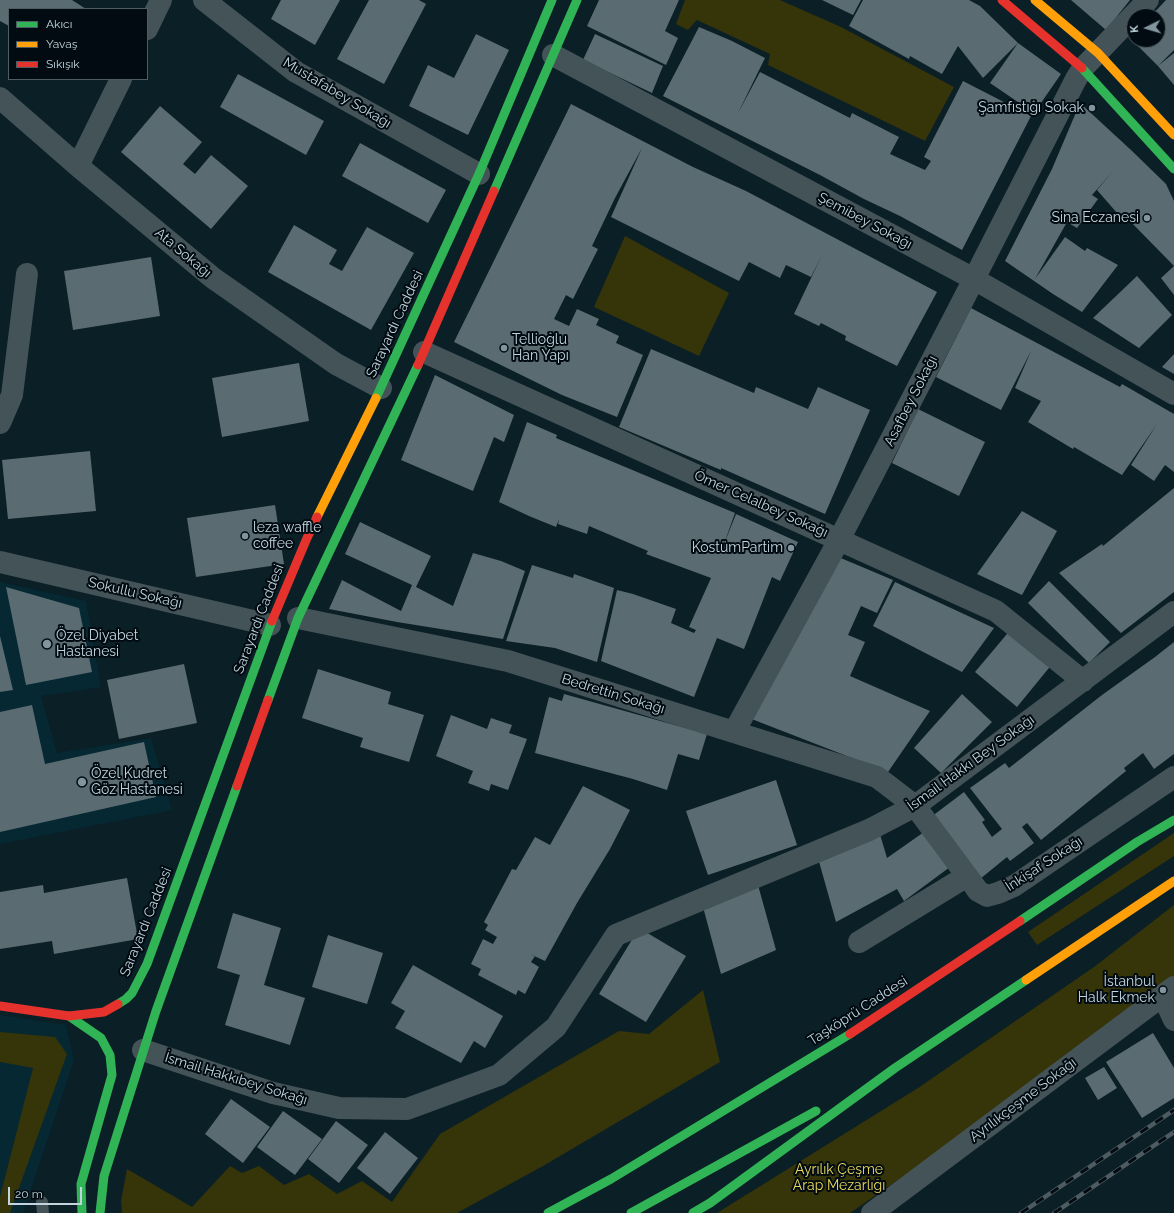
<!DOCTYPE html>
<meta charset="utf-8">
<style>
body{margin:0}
#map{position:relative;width:1174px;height:1213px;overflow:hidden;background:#0b1f26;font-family:Raleway,sans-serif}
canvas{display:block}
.legend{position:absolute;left:8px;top:8px;width:140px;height:72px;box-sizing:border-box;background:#010b11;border:1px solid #4e5c63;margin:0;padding:5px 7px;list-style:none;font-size:12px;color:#c2d5de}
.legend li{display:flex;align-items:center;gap:8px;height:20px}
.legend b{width:20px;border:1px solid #4e5c63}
.north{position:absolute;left:1126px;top:8px;width:40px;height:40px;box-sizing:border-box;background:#010b11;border:1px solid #4e5c63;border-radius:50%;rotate:265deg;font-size:11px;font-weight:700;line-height:16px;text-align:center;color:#c2d5de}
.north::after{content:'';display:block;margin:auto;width:14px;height:18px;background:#82959e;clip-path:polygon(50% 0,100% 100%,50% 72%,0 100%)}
.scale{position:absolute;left:8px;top:1187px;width:74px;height:18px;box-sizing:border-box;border:2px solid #c2d5de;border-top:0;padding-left:5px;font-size:12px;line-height:14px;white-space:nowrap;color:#c2d5de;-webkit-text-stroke:3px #010b11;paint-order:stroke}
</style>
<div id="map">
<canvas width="1174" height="1213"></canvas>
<ul class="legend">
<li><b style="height:5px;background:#30b455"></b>Akıcı</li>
<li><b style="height:5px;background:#ff9f0a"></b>Yavaş</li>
<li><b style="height:5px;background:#e5322d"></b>Sıkışık</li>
</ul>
<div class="north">K</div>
<div class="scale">20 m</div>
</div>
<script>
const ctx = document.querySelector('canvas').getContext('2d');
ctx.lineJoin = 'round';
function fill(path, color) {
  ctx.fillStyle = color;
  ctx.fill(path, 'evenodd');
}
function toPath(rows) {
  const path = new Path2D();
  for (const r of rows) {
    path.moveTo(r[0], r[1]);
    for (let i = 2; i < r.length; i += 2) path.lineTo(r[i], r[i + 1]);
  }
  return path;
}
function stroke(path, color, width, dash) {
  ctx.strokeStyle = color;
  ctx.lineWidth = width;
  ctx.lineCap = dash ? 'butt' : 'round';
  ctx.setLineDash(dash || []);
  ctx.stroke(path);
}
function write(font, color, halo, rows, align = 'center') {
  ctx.font = font + ' Raleway,sans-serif';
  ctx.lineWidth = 4;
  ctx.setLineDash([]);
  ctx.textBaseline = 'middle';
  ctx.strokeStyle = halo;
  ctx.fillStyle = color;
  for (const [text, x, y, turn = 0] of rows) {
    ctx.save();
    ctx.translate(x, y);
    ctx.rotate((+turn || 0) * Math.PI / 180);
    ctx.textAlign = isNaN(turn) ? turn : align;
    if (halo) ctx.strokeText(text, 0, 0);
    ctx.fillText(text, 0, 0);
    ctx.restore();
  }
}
fill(toPath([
 [0,582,86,601,101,687,41,696,57,753,151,738,172,810,0,844],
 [0,1015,66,1025,74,1060,23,1213,0,1213]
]), '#052833');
fill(toPath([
 [685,0,780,0,841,27,954,87,925,141,768,65,770,54,697,20,688,30,676,24],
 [625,236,729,293,699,356,594,307],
 [1174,833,1174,856,1037,945,1028,932],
 [1174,905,1174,979,981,1123,850,1213,717,1213,918,1088,1094,967],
 [703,990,720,1062,543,1166,457,1213,122,1213,121,1201,127,1169,192,1207,230,1166,242,1173,259,1166,284,1185,309,1174,337,1194,362,1181,392,1202,440,1134,619,1031,649,1034],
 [0,1032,55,1037,67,1054,10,1213,0,1213,0,1197,33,1068,0,1062]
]), '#363409');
fill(toPath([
 [0,0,72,0,86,9,9,9,9,26,0,21],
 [281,0,340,0,315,45,271,19],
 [369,0,419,0,426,4,384,84,337,59],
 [599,0,679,0,665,31,678,38,666,65,587,26],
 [822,0,861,0,853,15],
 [863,0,969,0,980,6,1018,43,983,78,958,46,942,74,910,56,909,59,849,26],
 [1071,0,1130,0,1106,30],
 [1166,0,1174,0,1174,50,1158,66,1174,53,1174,85,1158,66,1130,38,1134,34,1134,40,1158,40,1158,16,1151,16],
 [699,27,732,41,765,58,738,113,760,72,850,118,852,113,899,137,890,154,925,170,931,161,924,157,963,81,1031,116,962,250,900,216,864,199,820,175,663,96],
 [476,34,509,50,468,135,409,106,428,65,454,78],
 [595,34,663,66,652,93,583,60],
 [1018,43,1061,74,1034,113,990,83],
 [238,74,324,121,306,155,220,107],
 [1080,103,1131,150,1166,184,1174,201,1174,295,1161,278,1174,266,1127,218,1124,221,1097,190,1114,170,1092,195,1071,181,1098,199,1077,228,1067,222,1035,279,1065,237,1085,251,1087,248,1118,265,1082,312,1053,294,1005,261,1052,169],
 [571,104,693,167,746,191,937,292,897,366,845,340,846,336,821,323,819,326,794,314,822,255,811,277,786,265,780,278,749,262,739,281,611,217,642,148,615,198,592,246,598,249,573,299,566,295,554,319,569,326,577,309,599,319,596,325,619,336,616,343,643,355,617,417,562,395,454,342],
 [160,106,202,142,183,164,195,174,211,155,248,186,211,229,121,152],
 [360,143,446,190,428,223,342,176],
 [294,225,337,250,329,264,342,271,367,227,414,253,371,330,268,272],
 [151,257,160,316,73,330,64,271],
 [1137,276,1172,315,1139,348,1093,318],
 [971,308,1120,387,1122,384,1174,414,1174,472,1165,465,1154,481,1131,465,1157,424,1122,475,1074,447,1073,449,1028,422,1041,401,1015,388,1031,351,1001,410,936,377],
 [651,349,754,393,756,387,808,409,818,387,870,410,825,514,721,468,721,470,619,427],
 [1174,354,1174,374,1162,367],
 [299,363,309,421,222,437,212,378],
 [435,375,514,415,504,442,494,437,473,491,401,460],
 [918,409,985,442,959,496,892,463],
 [527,422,557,435,556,438,735,513,724,544,736,514,798,542,780,581,772,577,744,649,717,638,694,697,601,661,617,590,633,594,676,609,671,623,694,633,696,630,689,627,711,578,646,554,648,551,589,526,587,534,558,524,559,519,556,527,529,516,499,502],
 [90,451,96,511,8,519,2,460],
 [1174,488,1174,592,1121,633,1059,573,1102,544,1103,546],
 [275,505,284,564,196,577,187,518],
 [1022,511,1057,531,1022,595,977,574],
 [360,522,431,556,416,587,453,606,473,553,501,561,525,571,503,639,397,622,329,609,342,580,401,611,412,585,345,554],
 [836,556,893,580,877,613,861,606,848,635,865,642,850,676,930,711,888,772,749,718],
 [532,565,573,578,574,574,614,588,597,662,555,648,506,641],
 [1049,581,1110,642,1089,663,1028,603],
 [895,582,994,628,962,672,873,626],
 [6,587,79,608,92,672,26,685],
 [1012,628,1053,663,1017,707,975,672],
 [0,636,13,690,0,692],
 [1174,642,1174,754,1154,769,1143,753,1124,768,1126,771,1041,840,1027,823,1022,827,1034,843,1010,861,1007,857,980,879,931,817,964,792,985,820,982,822,992,837,1002,829,970,788,1005,763,1009,768,1102,695,1155,657],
 [184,664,197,723,119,739,107,680],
 [318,669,391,692,388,704,424,715,409,762,360,747,363,738,302,718],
 [564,694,707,734,699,760,678,754,667,790,633,779,535,753,549,697,562,701],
 [962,694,992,722,941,773,914,748],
 [32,705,45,764,144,742,156,797,0,832,0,712],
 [451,715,487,729,491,718,512,725,509,733,527,739,508,790,491,784,489,791,468,783,473,771,436,756],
 [776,780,797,845,708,875,686,811],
 [583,786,630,810,610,849,577,903,545,961,530,954,535,956,531,962,539,967,525,994,518,990,516,995,478,975,481,969,471,964,483,939,493,944,497,937,485,930,488,925,484,922,512,869,516,870,535,837,550,845],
 [879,831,887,858,924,832,950,867,904,901,897,889,836,922,818,858],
 [127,878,138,939,54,954,52,941,0,949,0,892,43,885,44,893],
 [758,885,776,950,721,974,703,907],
 [233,913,281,928,264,985,305,998,290,1045,225,1025,240,975,217,968],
 [639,928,686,956,646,1022,599,994],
 [328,935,383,953,367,1004,312,987],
 [413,965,503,1016,485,1048,474,1041,461,1063,395,1028,405,1011,391,1003],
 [1153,1033,1174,1068,1174,1098,1142,1118,1106,1062],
 [1104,1067,1117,1088,1098,1100,1085,1078],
 [231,1099,270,1127,243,1163,205,1134],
 [283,1111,322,1139,295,1175,257,1147],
 [336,1121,368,1145,339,1183,308,1159],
 [385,1132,418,1158,390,1194,357,1168]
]), '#5b6b72');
stroke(toPath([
 [42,1202,43,1213]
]), '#445358', 12);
stroke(toPath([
 [204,0,296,72,479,174],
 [147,29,161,0],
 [553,55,974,279,1174,394],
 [0,98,78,166,213,278,336,364,381,388],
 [78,166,121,79],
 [424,352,996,611,1083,681],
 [0,423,12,395,27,274],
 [0,562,270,625],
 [298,618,508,661,877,777,915,806,973,884,978,891,987,896,998,893,1014,886,1174,777],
 [734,732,839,540,974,279,1076,79,1083,68,1148,0],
 [859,942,967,876],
 [1163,996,1174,1020],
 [143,1050,273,1093,339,1108,407,1109,499,1075,556,1027,616,935,869,830,915,806,1174,612],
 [872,1213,1174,987]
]), '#445358', 22);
stroke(toPath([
 [1082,68,1174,169],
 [494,191,577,0],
 [376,398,479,174,552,0],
 [268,700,298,618,418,365],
 [1020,921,1137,842,1174,820],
 [118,1004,126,999,132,993,147,964,272,621],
 [69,1016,101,1038,110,1055,112,1075,81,1184,82,1213],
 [100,1213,104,1176,156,1011,237,786],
 [548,1213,611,1179,850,1034],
 [631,1213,816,1111],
 [693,1213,710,1203,895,1068,1026,980]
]), '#30b455', 9);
stroke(toPath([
 [1035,0,1098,53,1174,135],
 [317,517,376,398],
 [1026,980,1174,881]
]), '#ff9f0a', 9);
stroke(toPath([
 [1002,0,1082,68],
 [418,365,494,191],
 [272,621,307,538,317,517],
 [237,786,268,700],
 [0,1006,69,1016,104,1012,118,1004],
 [850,1034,1020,921]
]), '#e5322d', 9);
const rail = toPath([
 [1021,1213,1174,1110],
 [1054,1213,1174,1132]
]);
stroke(rail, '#4e5b61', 4.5);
stroke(rail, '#010b11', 3, [9]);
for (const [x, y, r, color] of [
 [1092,108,4,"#82959e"],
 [1147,218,4,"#82959e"],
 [504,348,4,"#82959e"],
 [245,536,4,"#82959e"],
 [791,548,4,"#82959e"],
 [47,644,5,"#82959e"],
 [82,782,5,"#82959e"],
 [1163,990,4,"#82959e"]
]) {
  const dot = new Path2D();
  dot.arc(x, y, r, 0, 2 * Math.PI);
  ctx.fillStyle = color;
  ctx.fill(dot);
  stroke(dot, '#010b11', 1.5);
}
write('14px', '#c2d5de', '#010b11', [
 ["Mustafabey Sokağı",337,93,31],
 ["Şemibey Sokağı",865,221,28],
 ["Ata Sokağı",183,253,40],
 ["Sarayardı Caddesi",395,324,-65],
 ["Asafbey Sokağı",911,401,-63],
 ["Ömer Celalbey Sokağı",761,504,24],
 ["Sokullu Sokağı",135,593,13],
 ["Sarayardı Caddesi",259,619,-69],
 ["Bedrettin Sokağı",613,694,17],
 ["İsmail Hakkı Bey Sokağı",971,763,-36],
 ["İnkişaf Sokağı",1044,864,-33],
 ["Sarayardı Caddesi",146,922,-68],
 ["Taşköprü Caddesi",858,1011,-33],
 ["İsmail Hakkıbey Sokağı",236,1079,17],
 ["Ayrılıkçeşme Sokağı",1023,1100,-37]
]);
write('14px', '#c2d5de', '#010b11', [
 ["Şamfıstığı Sokak",1084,108],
 ["Sina Eczanesi",1139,218],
 ["Tellioğlu",512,340,"left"],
 ["Han Yapı",512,356,"left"],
 ["leza waffle",253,528,"left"],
 ["coffee",253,544,"left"],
 ["KostümPartim",783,548],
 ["Özel Diyabet",56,636,"left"],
 ["Hastanesi",56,652,"left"],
 ["Özel Kudret",91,774,"left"],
 ["Göz Hastanesi",91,790,"left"],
 ["İstanbul",1155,982],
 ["Halk Ekmek",1155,998]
], 'right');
write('14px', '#ead95c', '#010b11', [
 ["Ayrılık Çeşme",839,1170],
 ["Arap Mezarlığı",839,1186]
]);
</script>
